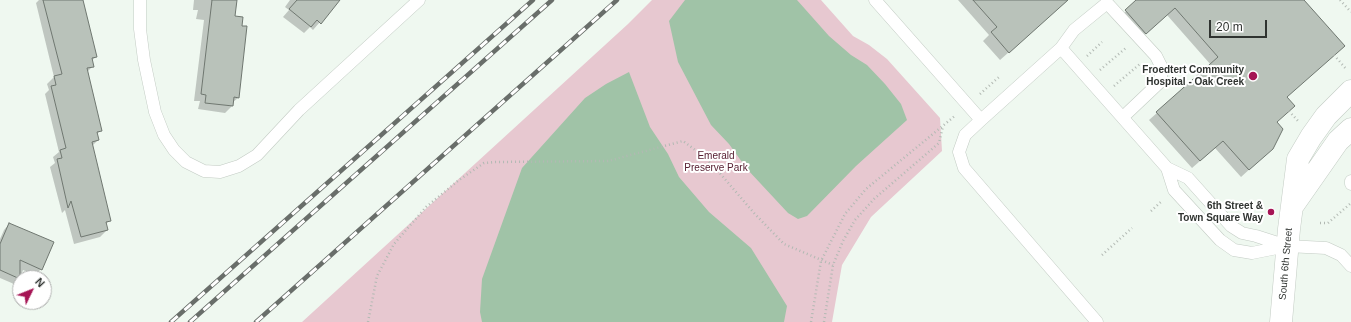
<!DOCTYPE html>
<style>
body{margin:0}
#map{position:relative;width:1351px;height:322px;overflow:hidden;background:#eff8f0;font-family:Arial,sans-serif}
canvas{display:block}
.north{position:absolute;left:12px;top:270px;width:40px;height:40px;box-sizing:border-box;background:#fff;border:1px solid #acadac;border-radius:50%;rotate:47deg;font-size:11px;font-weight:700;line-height:16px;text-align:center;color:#2f3330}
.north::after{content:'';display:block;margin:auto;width:14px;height:18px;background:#a51454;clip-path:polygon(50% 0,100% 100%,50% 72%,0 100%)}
.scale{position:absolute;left:1209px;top:20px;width:58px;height:18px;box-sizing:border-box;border:2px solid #2f3330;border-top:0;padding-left:5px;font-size:12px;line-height:14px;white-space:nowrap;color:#2f3330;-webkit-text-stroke:3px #fff;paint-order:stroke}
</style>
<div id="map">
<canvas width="1351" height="322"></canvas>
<div class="north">N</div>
<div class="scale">20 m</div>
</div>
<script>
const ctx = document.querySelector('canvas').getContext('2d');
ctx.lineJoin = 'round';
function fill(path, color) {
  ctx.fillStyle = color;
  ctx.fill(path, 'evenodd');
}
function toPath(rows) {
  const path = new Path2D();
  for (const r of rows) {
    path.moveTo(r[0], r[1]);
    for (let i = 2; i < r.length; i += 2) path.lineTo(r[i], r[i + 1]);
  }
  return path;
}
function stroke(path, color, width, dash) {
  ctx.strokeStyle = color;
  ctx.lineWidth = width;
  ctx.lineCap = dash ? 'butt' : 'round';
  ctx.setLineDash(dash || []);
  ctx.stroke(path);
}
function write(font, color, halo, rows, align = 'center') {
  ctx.font = font + ' Arial,sans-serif';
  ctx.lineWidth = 4;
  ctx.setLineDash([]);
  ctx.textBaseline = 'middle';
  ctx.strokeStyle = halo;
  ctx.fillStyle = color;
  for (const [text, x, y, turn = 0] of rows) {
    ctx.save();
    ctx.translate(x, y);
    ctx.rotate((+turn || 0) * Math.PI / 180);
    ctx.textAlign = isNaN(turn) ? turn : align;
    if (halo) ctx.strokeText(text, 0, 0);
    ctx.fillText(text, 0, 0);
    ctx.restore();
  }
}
fill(toPath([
 [652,0,821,0,853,36,869,45,887,59,940,118,942,151,871,217,842,265,832,322,302,322,628,24]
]), '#e7c8d0');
fill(toPath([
 [685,0,797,0,829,36,851,55,867,65,885,84,901,104,907,120,856,166,807,216,798,219,788,213,747,169,729,144,711,125,678,62,669,21],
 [629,72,650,127,668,154,679,177,709,212,751,248,787,306,784,322,482,322,480,312,482,279,522,168,585,98,606,84]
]), '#a0c3a7');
fill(toPath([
 [39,0,82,0,96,57,91,61,93,66,87,72,101,130,96,135,98,140,92,146,110,220,106,224,107,230,100,237,74,244,65,210,62,213,50,167,55,163,53,157,59,152,45,94,49,90,47,84,54,77,36,3],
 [194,0,236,0,234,17,238,98,233,102,232,106,225,113,198,109,200,101,194,101,204,20,196,19,198,10,193,10],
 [290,0,339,0,313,30,310,27,304,33,283,17,289,10,285,7],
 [958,0,1068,0,1000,60,983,41,989,35],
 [1138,0,1303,0,1286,98,1263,157,1241,177,1215,148,1192,168,1149,120,1211,65,1167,15,1138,41,1118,19],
 [9,224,41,269,35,275,23,270,20,278,14,284,0,278,0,239,4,230]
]), '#0003');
const building = toPath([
 [43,0,83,0,97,57,92,58,94,67,87,68,102,131,97,132,99,140,92,142,111,221,106,222,108,230,81,237,71,201,68,208,57,159,62,158,60,150,66,148,51,86,56,85,54,76,62,74,43,0],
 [212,0,237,0,235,16,243,17,242,26,247,26,239,98,234,97,233,106,205,103,206,95,201,94,212,0],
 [297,0,340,0,321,24,317,20,311,27,289,9,297,0],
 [973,0,1068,0,1009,53,991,32,997,27,973,0],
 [1136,0,1304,0,1345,46,1287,97,1295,106,1277,122,1283,129,1273,149,1249,170,1223,141,1200,161,1156,112,1218,57,1175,8,1146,34,1125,10,1136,0],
 [9,223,54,242,42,270,20,260,20,279,0,270,0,244,9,223]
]);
fill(building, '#b9c2ba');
stroke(building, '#6f7770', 1);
const lane = toPath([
 [140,0,140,29,144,60,155,112,164,135,174,150,186,162,204,171,220,172,239,166,257,155,299,110,419,0],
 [875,0,981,120],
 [1061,48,1167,168],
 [1351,181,1351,184],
 [1287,246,1252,253,1234,250,1220,240,1174,190,1167,168,1188,178,1231,226,1242,233,1256,236,1287,246,1326,248,1341,255,1351,266],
 [1097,322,964,168,959,152,965,135,981,120,1061,48,1074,30,1107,3,1156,56,1161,66,1161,81,1123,117]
]);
const secondary = toPath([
 [1294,204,1338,141,1351,129],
 [1281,322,1289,229,1298,159,1311,137,1326,116,1351,91]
]);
stroke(lane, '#c2cbc3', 13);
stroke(secondary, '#c2cbc3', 23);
stroke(toPath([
 [1340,0,1351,12],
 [1334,55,1347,70],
 [1087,56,1102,42],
 [1100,70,1127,47],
 [1114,86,1141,63],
 [980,94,999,77],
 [1289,111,1298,121],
 [1151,211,1162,201],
 [1320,223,1328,223,1351,203],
 [1102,255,1132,228],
 [368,322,377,276,394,244,426,207,459,180,484,163,496,162,608,161,683,141,702,155,718,171,754,213,784,244,833,265],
 [811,322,821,261,845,214,866,189,956,115],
 [824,322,833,265,843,241,855,220,874,199,939,143,943,126]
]), '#b2b9b3', 2.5, [1, 3]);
stroke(lane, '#fff', 12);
stroke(secondary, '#fff', 22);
const rail = toPath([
 [171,322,533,0],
 [190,322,552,0],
 [256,322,617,0]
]);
stroke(rail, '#696e6a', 4.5);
stroke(rail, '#fff', 3, [9]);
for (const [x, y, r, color] of [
 [1253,76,5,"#a51454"],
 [1271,212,4,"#a51454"]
]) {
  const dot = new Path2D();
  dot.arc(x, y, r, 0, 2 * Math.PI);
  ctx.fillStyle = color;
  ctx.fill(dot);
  stroke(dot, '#fff', 1.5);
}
write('bold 10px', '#2f3330', '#fff', [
 ["Froedtert Community",1244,70],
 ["Hospital - Oak Creek",1244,82],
 ["6th Street &",1263,206],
 ["Town Square Way",1263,218]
], 'right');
write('10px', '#582033', '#fff', [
 ["Emerald",716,156],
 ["Preserve Park",716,168]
]);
write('10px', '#2f3330', '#fff', [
 ["South 6th Street",1286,264,-85]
]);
</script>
